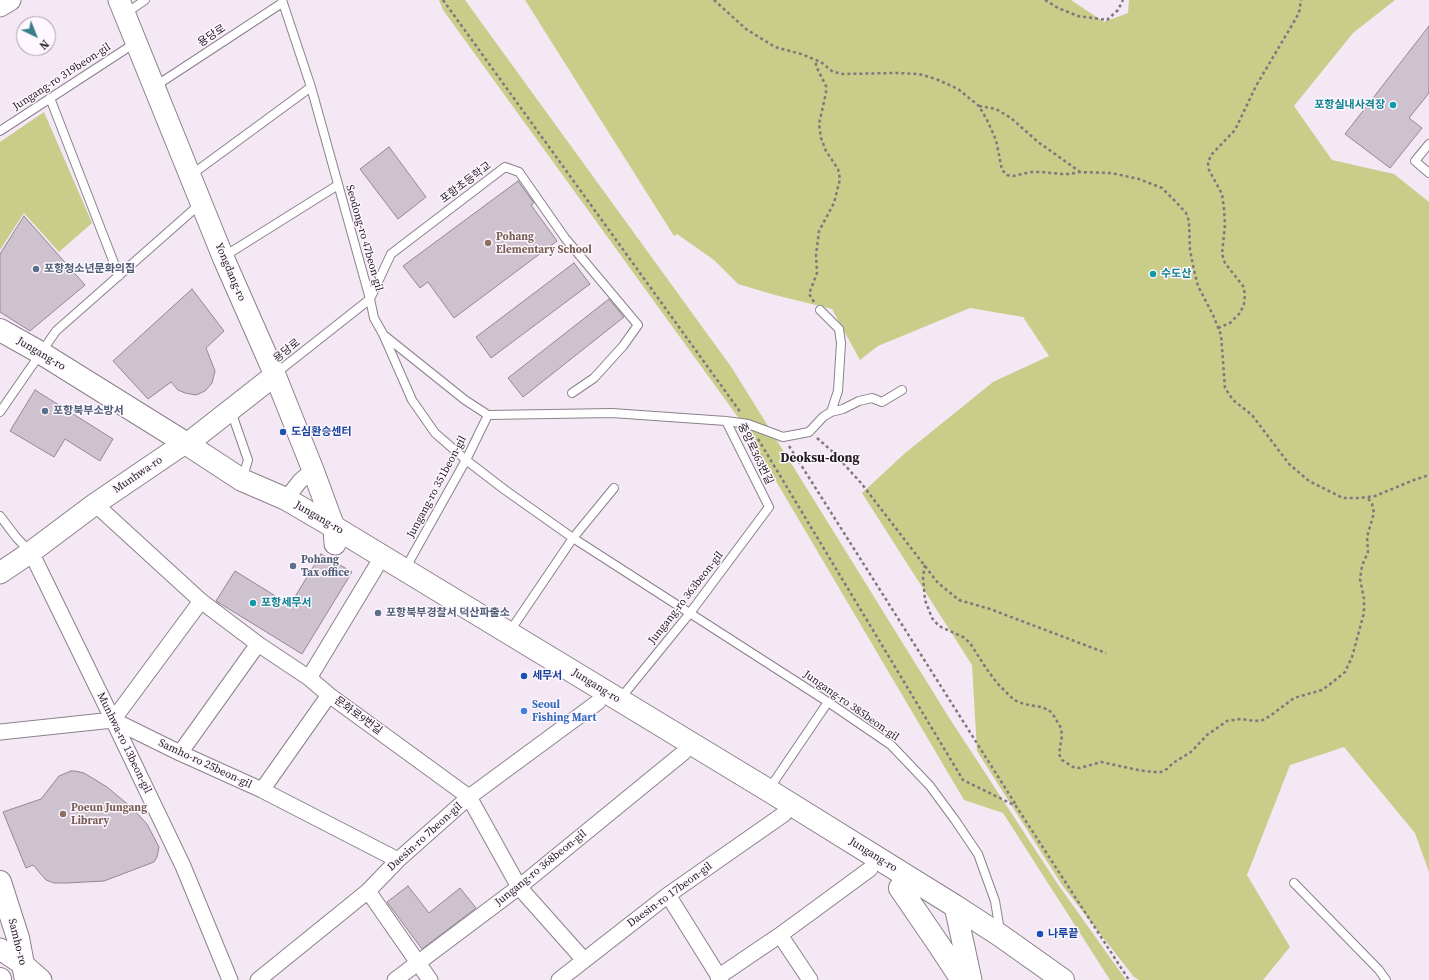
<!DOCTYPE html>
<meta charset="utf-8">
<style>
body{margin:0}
#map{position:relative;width:1429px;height:980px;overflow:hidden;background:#f4e8f5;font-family:"Source Serif 4",serif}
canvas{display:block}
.north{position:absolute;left:16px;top:16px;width:40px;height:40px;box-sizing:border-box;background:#fef7ff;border:1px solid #a49fa5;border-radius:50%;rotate:137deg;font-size:11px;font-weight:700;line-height:16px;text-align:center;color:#1e1a1e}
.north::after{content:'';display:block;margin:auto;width:14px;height:18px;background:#387e8a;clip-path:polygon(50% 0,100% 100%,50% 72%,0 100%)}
</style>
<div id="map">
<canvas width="1429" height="980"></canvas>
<div class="north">N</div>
</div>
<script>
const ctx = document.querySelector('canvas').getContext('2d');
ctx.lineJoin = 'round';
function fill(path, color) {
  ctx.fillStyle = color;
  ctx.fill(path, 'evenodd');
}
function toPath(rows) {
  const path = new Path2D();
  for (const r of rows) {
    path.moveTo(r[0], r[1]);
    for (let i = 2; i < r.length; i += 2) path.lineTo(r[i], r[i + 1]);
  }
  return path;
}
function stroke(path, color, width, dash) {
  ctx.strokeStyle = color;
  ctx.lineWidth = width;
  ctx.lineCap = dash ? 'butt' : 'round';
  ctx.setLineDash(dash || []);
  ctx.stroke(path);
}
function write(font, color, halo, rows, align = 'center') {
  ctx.font = font + ' "Source Serif 4","Noto Sans KR",serif';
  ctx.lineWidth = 3;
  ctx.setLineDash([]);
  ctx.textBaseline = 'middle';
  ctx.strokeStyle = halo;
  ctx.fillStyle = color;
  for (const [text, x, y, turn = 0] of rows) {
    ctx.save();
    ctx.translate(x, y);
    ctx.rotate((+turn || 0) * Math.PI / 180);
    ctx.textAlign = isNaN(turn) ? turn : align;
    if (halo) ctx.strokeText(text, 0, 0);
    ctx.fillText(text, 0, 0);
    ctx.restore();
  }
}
fill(toPath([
 [439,0,465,0,732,368,948,716,1057,883,1126,980,1110,980,1003,813,964,800,740,420,443,10],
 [525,0,1071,0,1104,22,1128,13,1129,0,1395,0,1353,33,1294,106,1332,160,1394,174,1429,202,1429,872,1415,833,1344,747,1290,765,1247,875,1290,947,1263,980,1139,980,1134,977,1062,885,977,751,972,665,862,493,904,454,993,382,1049,356,1023,317,970,308,878,346,860,360,832,309,775,295,738,284,714,260,677,234,674,236],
 [44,112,92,223,59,252,24,213,0,250,0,142]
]), '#c8cd89');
const building = toPath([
 [1429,26,1429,93,1409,118,1422,128,1390,168,1345,134,1429,26],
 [389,147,426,197,398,219,360,169,389,147],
 [518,181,534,203,531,205,557,241,454,318,428,282,420,288,403,266,518,181],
 [24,216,85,285,30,331,0,312,0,254,24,216],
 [574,263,590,284,491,358,476,337,574,263],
 [192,289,224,331,206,348,215,371,212,383,205,391,196,395,185,393,178,390,171,382,148,399,113,361,192,289],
 [609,299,624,317,523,397,508,378,609,299],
 [35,390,113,439,100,461,65,439,54,457,10,431,35,390],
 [321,554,352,572,302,654,216,601,235,571,290,605,321,554],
 [71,771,75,771,84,773,107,787,131,807,147,824,159,847,157,857,154,862,104,881,67,883,54,883,46,880,33,865,26,868,3,812,41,799,59,776,71,771],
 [408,886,429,913,460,888,476,908,422,949,387,902,408,886]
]);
fill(building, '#cec2cf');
stroke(building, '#928793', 1);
const lane = toPath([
 [282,0,311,87,370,299,374,318,383,334,412,400,435,433,466,460,505,490,573,538,828,702,891,745,930,786,955,820,978,854,995,901,1000,931],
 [125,14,145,0],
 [154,87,282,3],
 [50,98,119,276],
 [0,131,135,43],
 [1429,144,1415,161,1429,173],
 [191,175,311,87],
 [223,257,338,185],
 [385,336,465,400,488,415,612,413,726,421,748,424,783,437,809,432,823,417,831,412,838,391,841,343,839,329,820,310],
 [275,374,370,299,391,254,505,167,519,172,565,238,638,325,623,346,594,378,572,393],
 [231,411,248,460,242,480],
 [0,412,56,331,200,204],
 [831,412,843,409,859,401,872,398,882,402,902,390],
 [0,516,16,537,30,552],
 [405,569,466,460,488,415],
 [510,631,573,538,614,488],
 [620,699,690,613,769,507,726,421],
 [769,789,828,702],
 [1294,883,1379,970,1386,980]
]);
const street = toPath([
 [286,499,300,481,313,470],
 [95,504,201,601,258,644,309,678,329,695,469,797,519,887,584,960],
 [31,552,113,720,183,866,230,980],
 [309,678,376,567],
 [113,720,201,601],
 [0,732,113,720,180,753,262,790,398,860],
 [180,753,258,644],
 [262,790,329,695],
 [368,891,430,980],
 [668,895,721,980],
 [780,935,810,980],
 [718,977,780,935,870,869],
 [258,980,368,891,398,860,469,797,598,702],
 [395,980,519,887,683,753],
 [559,980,668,895,784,814]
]);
const secondary = toPath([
 [119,0,223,257,275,375,313,470,334,527,335,544],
 [0,6,10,0],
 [0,573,31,552,95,504,179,447,187,444,275,375],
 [955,906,971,980],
 [0,949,24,965,41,980]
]);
const primary = toPath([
 [0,330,41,353,187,444,242,480,286,499,334,527,768,790,955,906,1001,936,1063,980],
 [0,882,18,938,26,980],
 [900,888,939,945,962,980],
 [0,979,0,980]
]);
stroke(lane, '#8b808c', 10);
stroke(street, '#8b808c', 17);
stroke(secondary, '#8b808c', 23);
stroke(primary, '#8b808c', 24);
stroke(toPath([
 [443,0,741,413],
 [714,0,746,29,775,47,801,54,821,62,833,72,843,74,896,73,919,74,936,79,958,89,979,106,987,120,996,140,1002,170,1007,175,1013,176,1031,172,1042,172,1061,174,1070,174,1079,172,1111,173,1139,179,1162,188,1176,202,1186,213,1189,221,1190,250,1194,270,1198,286,1213,315,1221,335,1225,388,1233,400,1252,415,1289,464,1309,481,1343,498,1359,498,1375,496,1414,480,1429,475],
 [1045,0,1058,8,1078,16,1107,20,1118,10,1123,0],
 [979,106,996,109,1011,118,1038,142,1079,171],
 [814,302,809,294,817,273,816,255,819,231,834,203,840,179,838,169,826,151,821,138,819,124,826,93,826,86,816,66,816,60],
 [1218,328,1230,323,1240,313,1244,304,1245,294,1243,286,1225,263,1222,254,1225,225,1224,209,1222,194,1209,170,1208,163,1211,155,1235,130,1256,86,1295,20,1299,13,1301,0],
 [817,438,833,452,861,483,938,583,959,600,990,609,1106,653],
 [758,439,963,780,1016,806,1129,980],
 [789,446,1016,805],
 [925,565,923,577,925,600,932,618,939,626,963,637,970,643,986,668,997,683,1014,700,1024,704,1041,707,1049,710,1054,716,1061,728,1062,736,1059,754,1062,760,1073,767,1080,768,1101,762,1138,770,1152,772,1161,772,1167,769,1173,763,1191,752,1207,735,1227,721,1241,719,1255,721,1263,720,1270,716,1294,698,1322,690,1329,685,1345,672,1352,657,1364,613,1364,599,1360,579,1362,566,1368,552,1367,537,1374,513,1372,504,1368,498]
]), '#7f777f', 2.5, [3, 3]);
stroke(lane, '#fff', 8);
stroke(street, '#fff', 15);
stroke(secondary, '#fff', 21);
stroke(primary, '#fff', 22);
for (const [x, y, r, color] of [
 [1393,105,4,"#0f9aa8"],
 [488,243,4,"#8d6e63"],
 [36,269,4,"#5c6f8a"],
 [1153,274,4,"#0f9aa8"],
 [45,411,4,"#5c6f8a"],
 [283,432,4,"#1a4fb4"],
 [293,566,4,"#5c6f8a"],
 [253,603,4,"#0f9aa8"],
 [378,613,4,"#5c6f8a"],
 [524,676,4,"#1a4fb4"],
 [524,711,4,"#3f7fe0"],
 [63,814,4,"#8d6e63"],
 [1040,934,4,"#1a4fb4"]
]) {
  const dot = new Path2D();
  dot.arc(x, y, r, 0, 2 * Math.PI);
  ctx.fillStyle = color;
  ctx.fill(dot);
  stroke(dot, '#fef7ff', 1.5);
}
write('11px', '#1e1a1e', '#fef7ff', [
 ["용당로",212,36,-33],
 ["Jungang-ro 319beon-gil",62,77,-33],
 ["포항초등학교",466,183,-37],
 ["Seodong-ro 47beon-gil",364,238,74],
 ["Yongdang-ro",230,272,67],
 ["용당로",287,351,-39],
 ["Jungang-ro",41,354,31],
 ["중앙로363번길",755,454,64],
 ["Munhwa-ro",138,475,-34],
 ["Jungang-ro 351beon-gil",437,487,-62],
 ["Jungang-ro",319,518,30],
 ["Jungang-ro 363beon-gil",686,598,-52],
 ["Jungang-ro",596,686,32],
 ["Jungang-ro 385beon-gil",851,706,35],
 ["문화로9번길",358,716,36],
 ["Munhwa-ro 13beon-gil",124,743,64],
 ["Samho-ro 25beon-gil",205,764,25],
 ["Daesin-ro 7beon-gil",425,837,-42],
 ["Jungang-ro",873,855,32],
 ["Jungang-ro 368beon-gil",541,868,-39],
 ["Daesin-ro 17beon-gil",670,895,-36],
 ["Samho-ro",17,942,76]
]);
write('bold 11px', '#0d838f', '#fef7ff', [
 ["포항실내사격장",1385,105,"right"],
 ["수도산",1161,274],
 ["포항세무서",261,603]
], 'left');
write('bold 11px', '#785e54', '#fef7ff', [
 ["Pohang",496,237],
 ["Elementary School",496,250],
 ["Poeun Jungang",71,808],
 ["Library",71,821]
], 'left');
write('bold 11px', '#4e5e75', '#fef7ff', [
 ["포항청소년문화의집",44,269],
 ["포항북부소방서",53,411],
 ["Pohang",301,560],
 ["Tax office",301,573],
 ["포항북부경찰서 덕산파출소",386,613]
], 'left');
write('bold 11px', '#164399', '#fef7ff', [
 ["도심환승센터",291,432],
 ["세무서",532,676],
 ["나루끝",1048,934]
], 'left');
write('bold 11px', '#366cbe', '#fef7ff', [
 ["Seoul",532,705],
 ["Fishing Mart",532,718]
], 'left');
write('bold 13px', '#1e1a1e', '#fef7ff', [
 ["Deoksu-dong",820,459]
]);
</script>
